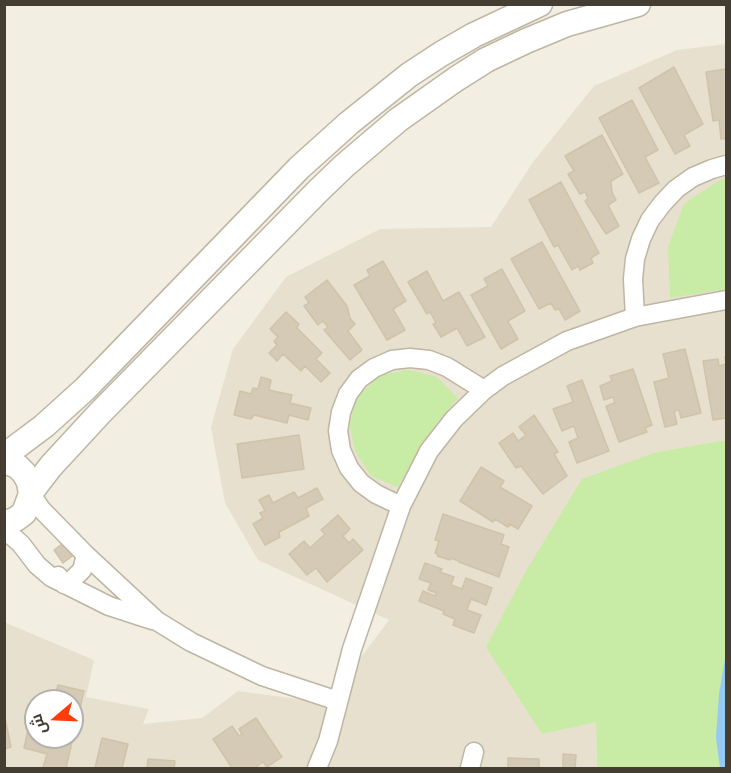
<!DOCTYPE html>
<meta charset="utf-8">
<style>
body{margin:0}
#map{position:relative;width:731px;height:773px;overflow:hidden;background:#f2eee1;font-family:Figtree,Cairo,sans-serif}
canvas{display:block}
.frame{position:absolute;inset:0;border:6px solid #443d31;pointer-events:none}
.north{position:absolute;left:24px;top:689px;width:60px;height:60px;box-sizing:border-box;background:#fff;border:2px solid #b4b1ad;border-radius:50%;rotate:251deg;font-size:16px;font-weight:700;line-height:24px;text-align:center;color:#443d31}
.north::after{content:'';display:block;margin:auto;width:21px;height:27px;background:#ff3d0b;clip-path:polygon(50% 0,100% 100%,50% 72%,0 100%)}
</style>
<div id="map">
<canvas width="731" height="773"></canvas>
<div class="frame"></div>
<div class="north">ش</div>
</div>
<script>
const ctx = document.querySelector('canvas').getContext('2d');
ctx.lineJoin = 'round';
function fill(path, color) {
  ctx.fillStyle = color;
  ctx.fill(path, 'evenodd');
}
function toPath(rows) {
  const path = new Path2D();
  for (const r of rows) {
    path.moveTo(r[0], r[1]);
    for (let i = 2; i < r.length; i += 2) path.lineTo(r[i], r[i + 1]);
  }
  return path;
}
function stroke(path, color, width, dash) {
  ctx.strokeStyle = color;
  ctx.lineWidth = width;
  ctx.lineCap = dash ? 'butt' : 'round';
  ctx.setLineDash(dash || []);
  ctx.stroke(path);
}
fill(toPath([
 [726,44,726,440,657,452,596,722,597,768,5,768,4,622,94,660,86,697,149,709,143,724,202,718,238,691,327,703,389,620,258,560,225,503,211,427,233,349,286,277,380,229,491,227,533,162,594,86,677,50],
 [36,701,72,701,72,737,36,737]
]), '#e7e0ce');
fill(toPath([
 [726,178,726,289,670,298,668,247,684,204,721,179],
 [409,370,437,377,458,398,433,428,398,487,371,476,355,451,349,424,357,397,381,375],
 [726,440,726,768,597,768,596,722,542,734,486,647,526,571,582,479,657,452]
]), '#c8eba5');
fill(toPath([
 [726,653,726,768,720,768,716,738,719,694]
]), '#96caf6');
const building = toPath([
 [674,67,703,124,684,135,690,146,675,154,639,88,674,67],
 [726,69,726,138,721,139,719,120,713,121,706,72,726,69],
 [632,100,658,150,645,157,659,183,639,193,599,118,632,100],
 [602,135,623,174,611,181,612,192,616,200,608,205,619,226,606,234,585,201,588,198,585,192,580,194,568,174,574,171,565,156,602,135],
 [561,182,599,253,591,258,593,263,580,270,578,266,572,270,558,245,554,247,529,200,561,182],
 [542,242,580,311,565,320,559,309,555,310,551,303,539,309,511,259,542,242],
 [383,261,406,301,393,309,405,330,387,340,354,285,370,276,367,270,383,261],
 [502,269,525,311,508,321,518,339,501,349,471,295,488,286,484,279,502,269],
 [427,271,443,301,459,292,485,337,467,346,457,328,441,337,433,324,436,323,430,312,427,314,408,282,427,271],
 [327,280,347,306,350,318,355,324,348,331,362,350,350,360,324,330,328,327,323,321,318,325,304,306,309,303,305,297,327,280],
 [286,312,299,324,297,328,322,353,316,359,330,373,321,382,305,366,301,371,283,354,277,361,269,353,277,345,274,341,278,337,270,329,286,312],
 [685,349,701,413,681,418,679,410,674,411,677,424,665,427,654,382,669,378,663,354,685,349],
 [725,357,726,357,726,418,713,420,703,361,718,359,719,366,726,364,725,357],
 [633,369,652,425,645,428,647,432,619,442,606,406,615,403,613,397,604,400,600,386,612,381,610,376,633,369],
 [261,377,271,380,269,390,292,395,290,403,311,408,308,420,289,415,287,423,254,415,251,419,234,415,240,391,251,394,253,388,258,389,261,377],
 [582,380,609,451,577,463,569,442,578,438,574,426,562,431,553,409,573,402,567,386,582,380],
 [534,415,558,452,554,454,567,476,543,494,521,466,516,468,499,443,513,433,518,441,526,435,519,427,534,415],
 [299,435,304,469,242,478,237,444,299,435],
 [481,467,504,481,500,487,532,506,518,529,510,524,508,527,495,519,493,522,460,501,481,467],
 [317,488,323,499,306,508,309,516,279,532,280,537,265,545,253,524,263,518,260,513,265,511,259,500,269,495,273,503,294,492,298,498,317,488],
 [443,514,504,535,501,544,509,547,499,577,459,562,459,561,450,558,450,560,437,556,438,554,435,553,439,541,435,540,443,514],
 [338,515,350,529,343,536,349,543,353,539,363,550,327,582,316,568,307,575,289,554,304,541,310,548,325,534,321,530,338,515],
 [66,541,75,554,63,563,54,550,66,541],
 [425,563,442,569,440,572,454,577,451,585,462,589,466,578,492,588,486,605,471,599,467,610,481,615,474,633,453,625,455,619,443,614,444,611,419,601,423,591,435,596,437,593,428,590,431,583,419,579,425,563],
 [58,685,84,691,66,768,43,768,47,754,24,748,28,730,36,732,36,737,72,737,72,701,54,701,58,685],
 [4,713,11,747,4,749,4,713],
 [256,718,282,757,267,767,263,762,256,767,257,768,232,768,213,739,232,726,239,736,242,734,239,729,256,718],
 [102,738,128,744,122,768,95,768,102,738],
 [563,754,576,755,575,768,563,768,563,754],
 [508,758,539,759,539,768,508,768,508,758],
 [148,759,175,761,174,768,147,768,148,759]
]);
fill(building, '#d4cab5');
stroke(building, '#d0c3a8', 1.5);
const minor = toPath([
 [635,317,633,279,635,259,641,239,650,220,662,204,676,189,693,177,712,169,726,165],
 [31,494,41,509,86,555,157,621,191,642,262,676,338,701],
 [401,506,376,494,361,483,349,468,341,450,338,431,341,412,348,394,359,379,374,368,392,360,410,358,429,360,447,367,484,390],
 [4,529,21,544,37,565,51,577,109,606,152,620],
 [58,576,64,584,71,581,82,570,86,555],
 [317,768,328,741,352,649,401,506,429,451,454,419,484,390,503,376,567,341,635,317,726,300],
 [470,768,474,752]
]);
const tertiary = toPath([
 [4,456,44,426,85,389,299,168,349,123,409,75,441,54,474,35,540,4],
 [4,461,17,466,24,473,29,482,31,494,24,513,16,519,4,524],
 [31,492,51,466,99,414,318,191,344,166,398,120,456,79,486,60,526,41,567,24,638,4]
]);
stroke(minor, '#beb6a3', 21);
stroke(tertiary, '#beb6a3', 27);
stroke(minor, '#fff', 18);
stroke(tertiary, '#fff', 24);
</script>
